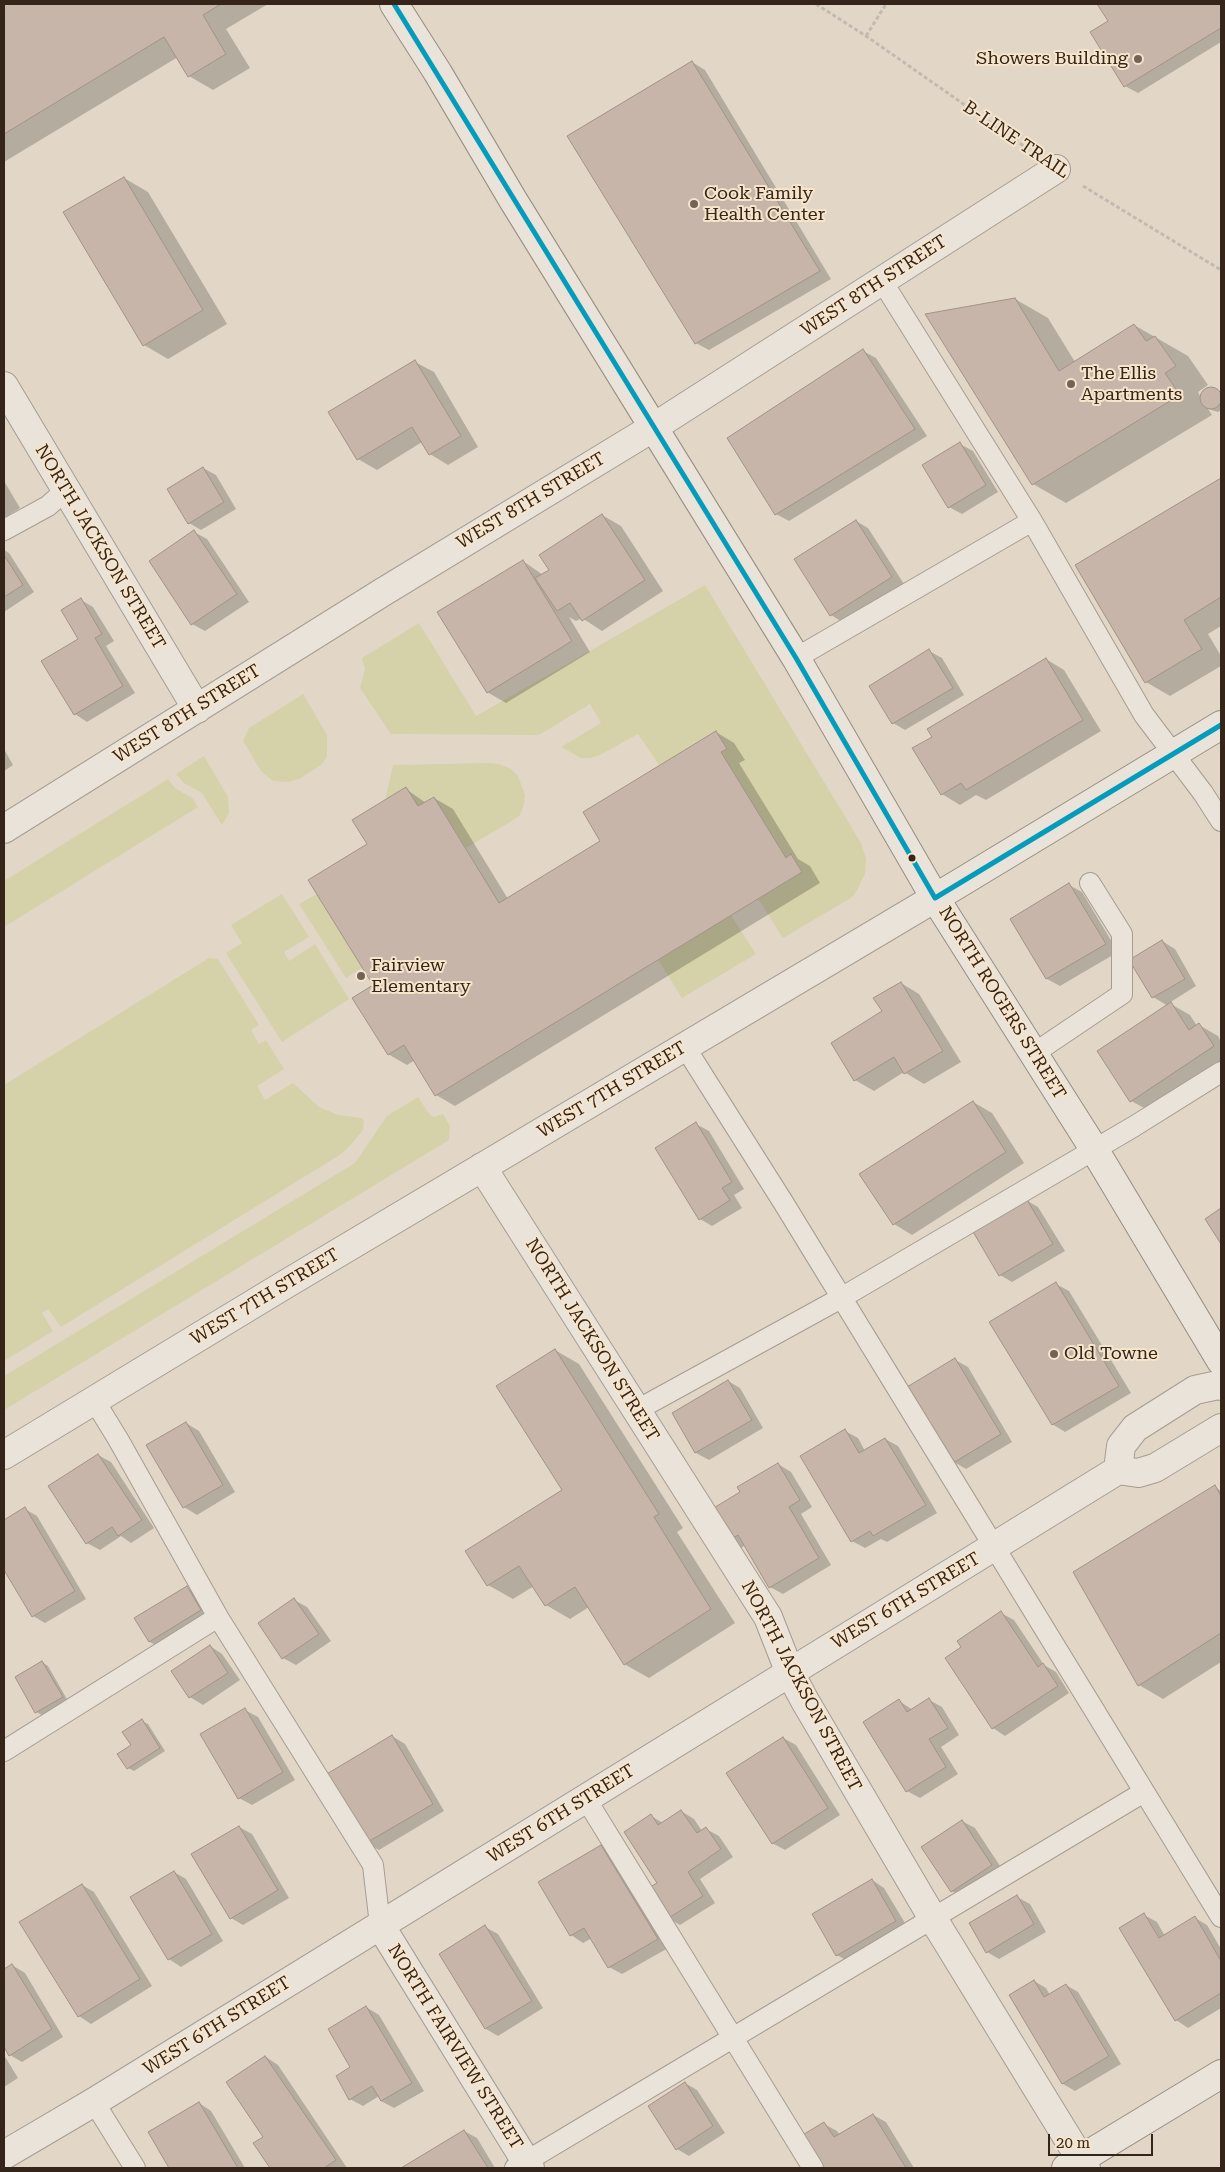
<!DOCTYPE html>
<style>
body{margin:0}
#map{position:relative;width:1225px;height:2172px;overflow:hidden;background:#e2d7c7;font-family:"Roboto Serif",serif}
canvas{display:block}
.frame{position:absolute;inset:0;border:5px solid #34241a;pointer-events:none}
.scale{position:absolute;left:1048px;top:2134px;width:105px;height:22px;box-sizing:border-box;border:2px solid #34241a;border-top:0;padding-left:6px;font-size:15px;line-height:18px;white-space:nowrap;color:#34241a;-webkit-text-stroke:4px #f6e5cb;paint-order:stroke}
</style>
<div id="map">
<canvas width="1225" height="2172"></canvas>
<div class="frame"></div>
<div class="scale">20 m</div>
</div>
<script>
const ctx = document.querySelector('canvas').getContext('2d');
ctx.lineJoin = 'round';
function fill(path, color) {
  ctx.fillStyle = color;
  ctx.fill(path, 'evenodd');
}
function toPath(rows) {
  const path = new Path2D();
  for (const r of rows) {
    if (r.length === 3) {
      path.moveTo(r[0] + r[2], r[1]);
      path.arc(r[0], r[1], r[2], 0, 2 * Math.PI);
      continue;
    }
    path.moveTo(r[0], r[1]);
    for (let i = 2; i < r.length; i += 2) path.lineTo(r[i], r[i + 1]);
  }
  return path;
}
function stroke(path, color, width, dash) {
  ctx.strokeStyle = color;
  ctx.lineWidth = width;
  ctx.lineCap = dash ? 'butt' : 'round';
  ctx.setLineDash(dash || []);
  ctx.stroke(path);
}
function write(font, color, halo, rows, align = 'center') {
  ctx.font = font + ' "Roboto Serif",serif';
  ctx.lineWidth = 4;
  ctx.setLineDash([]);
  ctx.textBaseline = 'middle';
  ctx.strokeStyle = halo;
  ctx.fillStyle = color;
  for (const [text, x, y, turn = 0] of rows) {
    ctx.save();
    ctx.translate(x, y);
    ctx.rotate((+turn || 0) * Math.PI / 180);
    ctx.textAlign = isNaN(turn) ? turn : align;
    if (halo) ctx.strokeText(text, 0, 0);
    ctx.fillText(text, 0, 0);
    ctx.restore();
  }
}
fill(toPath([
 [705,585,861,843,866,859,865,874,856,892,851,898,783,938,758,899,802,872,792,854,786,858,721,752,727,749,716,731,659,765,638,734,600,755,590,758,581,758,561,747,601,723,590,704,539,735,391,734,360,688,365,669,362,658,419,623,476,716],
 [303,694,327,735,327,757,321,765,299,779,288,782,273,781,261,771,243,741,249,728],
 [204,756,228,797,229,813,222,825,202,793,184,783,176,774],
 [489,763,499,764,511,769,518,776,525,795,524,804,520,815,510,822,466,848,434,797,418,806,385,800,393,765],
 [168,779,175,788,192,798,198,807,4,927,4,881],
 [282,894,309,937,284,952,289,961,315,944,349,999,282,1042,226,953,242,943,231,925],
 [317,894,362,968,346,978,299,904],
 [731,915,756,954,682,998,658,960],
 [209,958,218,959,259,1025,251,1030,259,1044,266,1040,284,1069,257,1086,265,1100,293,1083,319,1107,338,1115,361,1118,364,1121,363,1130,347,1149,338,1156,61,1327,48,1309,42,1313,53,1331,4,1361,4,1085],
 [418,1097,430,1115,434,1117,443,1114,450,1126,449,1140,4,1410,4,1376,355,1163,387,1116]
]), '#d5d1a9');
fill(toPath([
 [4,4,268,4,226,29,250,68,213,90,189,76,178,57,4,162],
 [1098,4,1221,4,1221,42,1138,93,1125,86,1109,22],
 [692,62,705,70,831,279,709,350,696,343],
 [124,178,148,192,227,324,168,359,144,345],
 [1015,299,1048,318,1075,362,1134,325,1188,356,1208,385,1198,392,1201,398,1203,392,1212,388,1221,392,1221,410,1218,412,1208,409,1212,415,1066,503,1033,484],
 [863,351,876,358,927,436,789,521,776,514],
 [415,362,434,372,478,447,448,465,430,454,422,442,377,470,358,459],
 [960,444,973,451,998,492,962,514,949,507],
 [203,468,216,475,236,509,201,530,189,523],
 [1221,479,1221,626,1208,634,1221,656,1221,666,1170,696,1146,682,1076,566],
 [4,481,20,508,4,518],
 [602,515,621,526,663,591,602,631,582,618,576,621,569,617,590,652,506,703,487,692,523,561,543,575,550,570],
 [856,521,868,528,904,584,844,623,831,615,796,559],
 [194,532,207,539,249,602,205,631,192,624],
 [4,550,9,553,34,592,4,612],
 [81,600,93,607,114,641,106,646,135,693,87,722,75,714],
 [929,651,942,658,964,695,905,730,893,723],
 [1046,659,1064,670,1101,731,986,800,976,795,960,805,942,794,933,738],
 [716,732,734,743,745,760,739,763,798,859,810,866,820,883,455,1106,436,1095,415,1060,407,1065,388,1054,375,986,368,845,406,789,426,803,434,798,453,809,508,899,602,841],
 [4,749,13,765,4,771],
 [1069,885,1082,892,1118,952,1060,986,1047,979,1012,919],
 [1162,941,1175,949,1196,986,1169,1003,1190,1015,1197,1026,1199,1025,1218,1036,1221,1042,1221,1064,1150,1111,1131,1101,1168,1006,1153,997,1131,960],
 [901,983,919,994,961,1062,924,1084,904,1072,874,1091,855,1080,883,1012],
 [973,1102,992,1113,1024,1163,912,1235,894,1224],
 [696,1124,709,1131,744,1189,734,1195,742,1208,712,1226,700,1219],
 [1026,1200,1038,1207,1065,1251,1012,1282,1000,1275],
 [1056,1284,1069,1291,1131,1393,1065,1432,1052,1424],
 [555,1350,579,1364,683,1528,677,1532,735,1623,649,1678,624,1664,589,1607,570,1619,546,1605,534,1586,513,1599,488,1585,467,1551,564,1490],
 [955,1360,968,1367,1012,1442,966,1469,954,1462],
 [728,1381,740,1388,763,1428,709,1460,696,1453,673,1413],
 [186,1423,199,1431,235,1492,197,1515,184,1507,148,1446],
 [845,1431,858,1438,865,1451,885,1439,898,1446,937,1513,887,1542,881,1539,865,1548,852,1541],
 [98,1455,111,1462,154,1528,131,1543,121,1536,100,1550,87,1543,50,1486],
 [778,1464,791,1472,812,1507,801,1514,831,1565,783,1594,770,1587,745,1545,739,1550,709,1513,742,1492],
 [1215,1487,1221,1491,1221,1662,1163,1699,1139,1685],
 [25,1509,37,1516,86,1599,45,1623,33,1616,4,1567,4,1521],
 [187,1588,200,1595,213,1618,162,1649,150,1642,136,1618],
 [294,1600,307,1607,331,1641,296,1665,283,1658],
 [1001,1613,1014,1620,1044,1665,1056,1672,1069,1693,1005,1736,993,1728,962,1647],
 [210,1646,222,1654,240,1680,203,1705,190,1697,172,1671],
 [42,1662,48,1666,68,1701,42,1715,36,1712],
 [929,1700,942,1707,959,1735,941,1747,958,1774,920,1798,907,1791,899,1701,913,1710],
 [245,1710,258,1717,295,1780,252,1805,239,1798],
 [142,1721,148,1724,165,1751,134,1771,128,1768,132,1746],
 [392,1736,405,1744,444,1811,379,1850,367,1843],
 [783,1738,796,1745,840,1815,785,1850,772,1843],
 [681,1811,694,1819,702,1831,706,1829,719,1836,733,1857,700,1879,715,1903,680,1925,668,1918,659,1883,651,1816,663,1823],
 [962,1821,975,1828,1004,1872,964,1898,952,1891],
 [239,1827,252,1834,289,1898,243,1925,231,1918],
 [601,1847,613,1854,670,1947,622,1974,609,1967,592,1938,583,1943,571,1935],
 [174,1872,186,1879,223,1941,181,1967,169,1959],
 [872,1880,884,1888,908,1928,849,1962,837,1955],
 [82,1885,94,1892,152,1986,91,2024,79,2016],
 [1017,1897,1030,1904,1046,1932,999,1959,987,1952],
 [1144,1915,1157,1922,1165,1936,1195,1918,1207,1925,1221,1949,1221,2008,1188,2028,1176,2020],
 [485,1927,498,1934,543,2008,498,2036,486,2029],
 [12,1965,25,1973,63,2037,22,2062,10,2055,4,2045,4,1971],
 [1034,1981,1046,1988,1050,1995,1066,1985,1078,1992,1121,2064,1075,2091,1063,2084],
 [366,2007,379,2015,424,2091,394,2108,381,2101,379,2096,363,2106,350,2099,352,2067],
 [4,2055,18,2078,4,2087],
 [266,2057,278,2065,347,2168,272,2168,255,2143,264,2137],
 [685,2083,697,2090,725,2133,689,2156,677,2149],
 [199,2103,211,2111,245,2168,170,2168,149,2133],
 [873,2115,886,2122,914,2168,822,2168,824,2124,837,2131,840,2135],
 [464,2131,477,2138,495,2168,404,2168]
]), '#0003');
const building = toPath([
 [4,4,221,4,203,15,226,54,188,77,164,37,4,134,4,4],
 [1097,4,1221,4,1221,28,1124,87,1090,32,1108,21,1097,4],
 [692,61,820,271,695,344,567,136,692,61],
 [124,177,203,310,143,346,63,212,124,177],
 [1015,298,1059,371,1134,324,1146,341,1155,336,1176,366,1165,373,1180,395,1032,485,925,314,1015,298],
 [863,349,915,429,775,515,727,438,863,349],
 [415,360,461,436,429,455,412,427,357,460,328,412,415,360],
 [1211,398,11],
 [960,442,986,485,948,508,922,465,960,442],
 [203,467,224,502,188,524,167,489,203,467],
 [1221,478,1221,597,1184,620,1202,649,1145,683,1075,565,1221,478],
 [602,514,645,580,582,621,570,603,557,611,535,578,549,570,539,555,602,514],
 [856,520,892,577,830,616,794,559,856,520],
 [194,530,237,594,191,625,149,561,194,530],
 [4,555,23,585,4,597,4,555],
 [523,560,572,641,487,693,437,612,523,560],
 [81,598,102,634,95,638,123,686,74,715,41,661,78,639,61,610,81,598],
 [929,649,953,688,892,724,869,686,929,649],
 [1046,658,1083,720,966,790,961,783,941,795,912,748,932,737,927,729,1046,658],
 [716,731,727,749,721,752,786,858,791,854,802,872,435,1096,404,1045,388,1055,352,998,373,985,308,880,367,844,352,820,406,787,418,806,434,797,499,903,600,841,583,812,716,731],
 [1069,883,1106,944,1046,979,1010,919,1069,883],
 [1162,940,1185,979,1152,998,1129,960,1162,940],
 [901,982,943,1051,904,1074,894,1057,854,1081,831,1043,882,1011,873,998,901,982],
 [1171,1002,1189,1030,1199,1023,1214,1046,1130,1102,1097,1051,1171,1002],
 [973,1101,1006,1152,893,1225,859,1174,973,1101],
 [696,1122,732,1182,722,1188,730,1200,699,1220,655,1148,696,1122],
 [1026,1198,1053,1244,999,1276,972,1230,1026,1198],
 [1221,1208,1221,1244,1205,1219,1221,1208],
 [1056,1282,1119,1386,1052,1425,989,1322,1056,1282],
 [555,1349,659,1514,654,1517,711,1609,624,1665,575,1587,545,1606,519,1566,487,1586,465,1551,562,1490,496,1386,555,1349],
 [955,1358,1001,1434,953,1463,907,1387,955,1358],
 [728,1380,752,1420,695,1453,672,1413,728,1380],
 [186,1422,223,1485,183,1508,146,1445,186,1422],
 [845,1429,859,1453,885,1438,926,1505,873,1536,870,1531,851,1542,800,1456,845,1429],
 [98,1454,142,1520,118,1536,112,1527,86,1544,48,1486,98,1454],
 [778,1463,800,1500,789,1507,819,1558,769,1588,738,1535,725,1543,707,1512,740,1492,737,1487,778,1463],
 [1215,1485,1221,1496,1221,1633,1138,1686,1073,1572,1215,1485],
 [25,1507,75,1591,32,1617,4,1570,4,1520,25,1507],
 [187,1586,201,1610,149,1642,134,1618,187,1586],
 [294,1598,319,1634,282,1659,258,1623,294,1598],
 [1001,1611,1038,1667,1043,1663,1058,1686,992,1729,945,1658,961,1647,957,1641,1001,1611],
 [210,1645,228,1673,189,1698,171,1671,210,1645],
 [42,1661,63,1697,35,1713,15,1677,42,1661],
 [929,1698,948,1728,929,1739,946,1767,906,1792,863,1722,899,1699,907,1712,929,1698],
 [245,1708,283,1772,238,1799,200,1734,245,1708],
 [142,1719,160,1748,127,1769,117,1754,131,1745,122,1732,142,1719],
 [392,1735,433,1804,366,1843,325,1775,392,1735],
 [783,1737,828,1808,772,1844,726,1773,783,1737],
 [681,1810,697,1833,706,1827,721,1849,688,1872,703,1896,667,1919,647,1889,657,1883,624,1832,651,1814,658,1825,681,1810],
 [962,1820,992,1865,951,1892,921,1847,962,1820],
 [239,1826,278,1890,230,1919,191,1854,239,1826],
 [601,1845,658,1939,608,1968,584,1928,570,1936,538,1882,601,1845],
 [174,1871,212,1934,168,1960,130,1897,174,1871],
 [872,1879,896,1921,836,1956,812,1914,872,1879],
 [82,1884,140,1979,78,2017,19,1922,82,1884],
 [1017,1895,1034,1924,986,1953,969,1923,1017,1895],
 [1144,1913,1159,1938,1195,1916,1221,1961,1221,1993,1175,2021,1119,1928,1144,1913],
 [485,1925,532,2001,485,2029,439,1954,485,1925],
 [12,1964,52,2029,9,2056,4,2047,4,1969,12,1964],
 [1034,1980,1044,1997,1066,1984,1109,2056,1062,2084,1009,1995,1034,1980],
 [366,2006,412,2083,381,2101,372,2086,349,2100,336,2076,350,2067,328,2029,366,2006],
 [265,2056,336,2160,324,2168,270,2168,253,2143,263,2137,226,2082,265,2056],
 [685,2082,713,2126,676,2150,648,2106,685,2082],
 [199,2102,238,2168,169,2168,148,2132,199,2102],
 [873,2114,906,2168,821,2168,801,2136,824,2122,834,2137,873,2114],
 [464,2130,488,2168,401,2168,464,2130]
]);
fill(building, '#c6b5a8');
stroke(building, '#a29287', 1);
const lane = toPath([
 [882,281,1032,521,1144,715,1203,793,1221,821],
 [4,530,48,506,66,490],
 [796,658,1032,521],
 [685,1047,783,1202,1221,1917],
 [1033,1054,1122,994,1122,934,1090,883],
 [94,1400,118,1439,218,1617,373,1865,380,1925],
 [637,1410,841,1298,1133,1127,1221,1072],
 [4,1751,218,1617],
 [586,1799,813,2168],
 [94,2102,135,2168],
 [515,2168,1144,1792]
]);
const street = toPath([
 [4,386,197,709],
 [4,829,383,592,654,427,1056,169],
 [482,1167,768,1617,790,1673,805,1701,932,1917,1086,2168],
 [4,1455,286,1284,935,898],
 [1118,1470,1121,1446,1135,1428,1195,1390,1218,1385,1221,1386],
 [380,1925,530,2168],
 [4,2155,94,2102,1118,1470,1138,1473,1155,1468,1221,1428]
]);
const secondary = toPath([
 [394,4,438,73,513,200,796,658,935,898,1094,1149,1221,1361],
 [935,898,1221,725],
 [1066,2168,1221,2074]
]);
stroke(lane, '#a69c91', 22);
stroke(street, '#a69c91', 30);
stroke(secondary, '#968c81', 30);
stroke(toPath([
 [816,4,866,36,1028,149],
 [866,36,886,4],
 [1083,186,1221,270]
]), '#c2bab1', 3, [4, 2.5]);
stroke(lane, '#eae3d9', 20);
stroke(street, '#eae3d9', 28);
stroke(secondary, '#eae3d9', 28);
stroke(toPath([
 [394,4,796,658,935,898,1221,725]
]), '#059cbc', 5);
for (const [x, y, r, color] of [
 [1138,59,5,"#716357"],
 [694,204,5,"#716357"],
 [1071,384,5,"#716357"],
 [912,858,4.5,"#34241a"],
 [361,976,5,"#716357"],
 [1054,1354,5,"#716357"]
]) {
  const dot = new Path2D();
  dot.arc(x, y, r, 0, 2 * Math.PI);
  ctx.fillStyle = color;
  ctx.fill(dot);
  stroke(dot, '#f6e5cb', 2);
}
write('18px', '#34241a', '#f6e5cb', [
 ["Showers Building",1128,59,"right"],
 ["Cook Family",704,194],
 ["Health Center",704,215],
 ["The Ellis",1081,374],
 ["Apartments",1081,395],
 ["Fairview",371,966],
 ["Elementary",371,987],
 ["Old Towne",1064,1354]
], 'left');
write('18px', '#34241a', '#f6e5cb', [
 ["B-LINE TRAIL",1016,140,34],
 ["WEST 8TH STREET",874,286,-33],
 ["WEST 8TH STREET",531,501,-31],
 ["NORTH JACKSON STREET",100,547,59],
 ["WEST 8TH STREET",187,714,-32],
 ["NORTH ROGERS STREET",1002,1003,58],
 ["WEST 7TH STREET",612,1090,-31],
 ["WEST 7TH STREET",265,1297,-31],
 ["NORTH JACKSON STREET",592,1340,58],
 ["WEST 6TH STREET",906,1601,-31],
 ["NORTH JACKSON STREET",801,1686,62],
 ["WEST 6TH STREET",561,1814,-32],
 ["WEST 6TH STREET",217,2026,-32],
 ["NORTH FAIRVIEW STREET",455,2047,58]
]);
</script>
